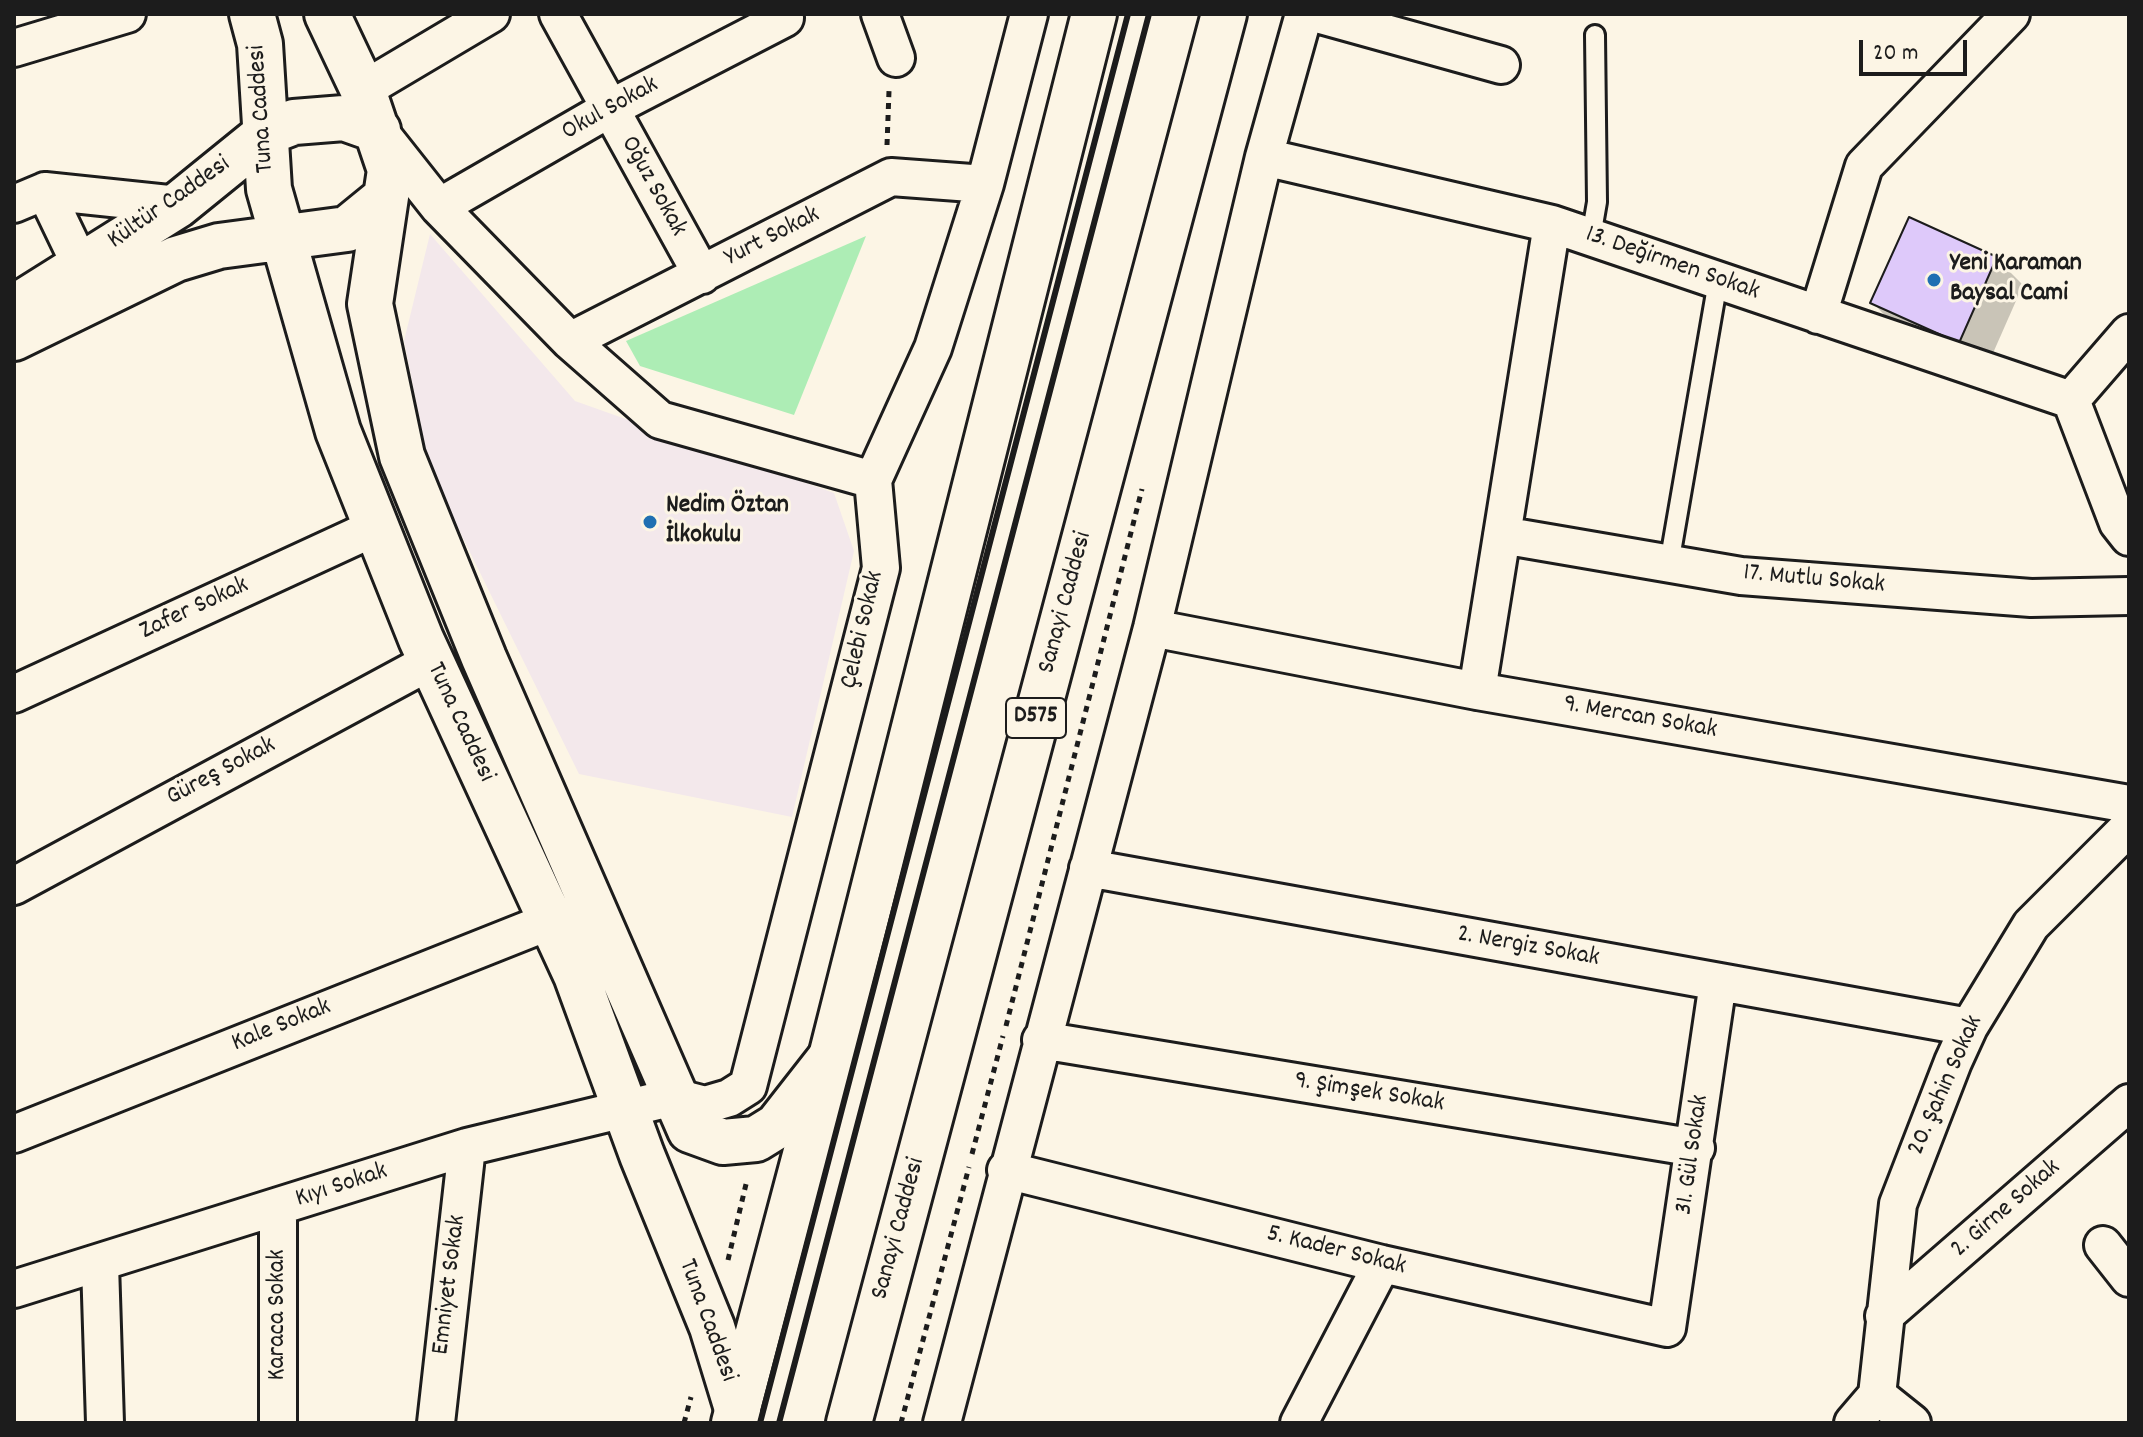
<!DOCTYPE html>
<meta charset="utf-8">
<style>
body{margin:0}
#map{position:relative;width:2143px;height:1437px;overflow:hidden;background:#fcf5e5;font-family:Dekko,sans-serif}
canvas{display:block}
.frame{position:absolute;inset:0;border:16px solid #1c1c1c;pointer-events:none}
.scale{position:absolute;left:1859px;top:40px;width:108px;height:36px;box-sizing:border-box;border:4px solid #1c1c1c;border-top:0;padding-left:10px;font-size:24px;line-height:28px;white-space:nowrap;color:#1c1c1c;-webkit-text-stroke:6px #fcf5e5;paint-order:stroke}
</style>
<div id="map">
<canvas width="2143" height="1437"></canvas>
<div class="frame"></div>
<div class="scale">20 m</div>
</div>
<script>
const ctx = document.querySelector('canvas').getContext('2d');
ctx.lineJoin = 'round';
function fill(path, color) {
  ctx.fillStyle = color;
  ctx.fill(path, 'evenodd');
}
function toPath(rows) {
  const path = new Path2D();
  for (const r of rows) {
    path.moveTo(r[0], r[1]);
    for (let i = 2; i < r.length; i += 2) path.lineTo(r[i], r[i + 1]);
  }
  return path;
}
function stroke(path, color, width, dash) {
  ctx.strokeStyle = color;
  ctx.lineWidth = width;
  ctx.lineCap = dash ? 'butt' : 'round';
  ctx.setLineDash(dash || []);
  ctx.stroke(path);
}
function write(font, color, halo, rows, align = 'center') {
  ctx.font = font + ' Dekko,sans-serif';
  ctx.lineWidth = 6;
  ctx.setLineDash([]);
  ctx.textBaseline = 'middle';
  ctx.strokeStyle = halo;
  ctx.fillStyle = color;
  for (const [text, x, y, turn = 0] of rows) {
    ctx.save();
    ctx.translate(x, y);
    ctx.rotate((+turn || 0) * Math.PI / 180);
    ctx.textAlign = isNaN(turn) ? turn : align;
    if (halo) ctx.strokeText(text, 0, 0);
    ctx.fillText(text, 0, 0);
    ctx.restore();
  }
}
fill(toPath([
 [430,234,575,401,834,493,854,551,792,817,579,774,430,471,404,341]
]), '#f3e8eb');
fill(toPath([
 [866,236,794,415,640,366,626,341]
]), '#adedb5');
fill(toPath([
 [1996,258,2023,285,1986,369,1899,330,1873,303]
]), '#0003');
const building = toPath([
 [1909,217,1997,257,1959,343,1870,303,1909,217]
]);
fill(building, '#dec9fa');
stroke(building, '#1c1c1c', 2);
const lane = toPath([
 [1591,237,1597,202,1595,35],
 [1669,564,1718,281]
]);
const street = toPath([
 [558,14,702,275],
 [880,14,896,58],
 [1317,14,1501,65],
 [14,48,127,14],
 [363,90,491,14],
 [382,135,439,207,570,341,660,420,873,480],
 [1264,157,1552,224,2071,400],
 [45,191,81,266],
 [14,204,45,191,178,205],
 [439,207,609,109,785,18],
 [1818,315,1864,166,2011,14],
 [2129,333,2071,400,2118,523,2129,537],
 [570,341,891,177,985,184],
 [1502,535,1741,576,2031,598,2129,596],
 [1152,628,1477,691,2129,804],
 [1477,691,1552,224],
 [14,694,376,527],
 [1088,868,1969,1027],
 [14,886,431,661],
 [1041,1040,1696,1148],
 [14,1134,550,921],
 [1006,1170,1382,1264,1667,1328,1718,982],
 [2103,1245,2129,1278],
 [100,1264,105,1423],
 [14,1289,467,1147,674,1097,705,1105,729,1098,748,1086,881,568,873,480,933,348,985,184,1029,14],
 [1884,1316,2129,1103],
 [1877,1395,1898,1204,1953,1062,1969,1027,2031,925,2129,827],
 [1877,1395,1912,1423],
 [278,1423,278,1208],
 [436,1423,467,1147],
 [942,1423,1152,628,1264,157,1304,14],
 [1299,1423,1382,1264],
 [1853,1423,1877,1395]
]);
const secondary = toPath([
 [252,14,260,44,269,189,338,431,421,639,576,975,642,1155,712,1327,738,1412],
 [327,14,363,90,390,170,370,304,402,456,484,658,690,1130,723,1142,756,1139,777,1126,831,1057],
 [14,308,178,205,268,132,294,122,344,118,378,130],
 [14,338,176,259,219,246,347,229,385,198]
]);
const highway = toPath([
 [734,1423,831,1057,1094,14],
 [849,1423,1224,14]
]);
stroke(lane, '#1c1c1c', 24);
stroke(street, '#1c1c1c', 42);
stroke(secondary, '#1c1c1c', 50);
stroke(highway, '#1c1c1c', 50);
stroke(toPath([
 [887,145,889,91],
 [1006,1026,1142,489],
 [972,1154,1003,1036],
 [728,1260,747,1180],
 [684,1423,691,1397],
 [901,1423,969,1167]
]), '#1c1c1c', 5, [6, 6]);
stroke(lane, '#fcf5e5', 18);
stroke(street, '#fcf5e5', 36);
stroke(secondary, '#fcf5e5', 44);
stroke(highway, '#fcf5e5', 44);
stroke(toPath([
 [760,1423,1128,14],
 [779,1423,1149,14]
]), '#1c1c1c', 6);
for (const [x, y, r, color] of [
 [1934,280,8,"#1f6fb2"],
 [650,522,8,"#1f6fb2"]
]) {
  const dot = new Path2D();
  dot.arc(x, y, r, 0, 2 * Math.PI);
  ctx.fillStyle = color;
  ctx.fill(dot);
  stroke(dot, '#fcf5e5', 3);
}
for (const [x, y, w] of [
 [1036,718,60]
]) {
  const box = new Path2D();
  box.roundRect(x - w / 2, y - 20, w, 40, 6);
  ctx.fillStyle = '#fcf5e5';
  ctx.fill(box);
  stroke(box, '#1c1c1c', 2);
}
write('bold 24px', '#1c1c1c', null, [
 ["D575",1036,718]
]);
write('26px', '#1c1c1c', '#fcf5e5', [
 ["Tuna Caddesi",263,109,-94],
 ["Okul Sokak",611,110,-29],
 ["Oğuz Sokak",652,187,61],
 ["Kültür Caddesi",170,204,-35],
 ["Yurt Sokak",773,238,-27],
 ["13. Değirmen Sokak",1672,265,19],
 ["17. Mutlu Sokak",1814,581,5],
 ["Sanayi Caddesi",1067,603,-75],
 ["Zafer Sokak",195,610,-25],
 ["Çelebi Sokak",864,630,-77],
 ["9. Mercan Sokak",1640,719,10],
 ["Tuna Caddesi",459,723,65],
 ["Güreş Sokak",222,773,-28],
 ["2. Nergiz Sokak",1528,948,10],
 ["Kale Sokak",282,1027,-22],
 ["20. Şahin Sokak",1947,1086,-66],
 ["9. Şimşek Sokak",1369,1094,9],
 ["31. Gül Sokak",1694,1155,-82],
 ["Kıyı Sokak",342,1187,-18],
 ["2. Girne Sokak",2007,1210,-41],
 ["Sanayi Caddesi",900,1229,-75],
 ["5. Kader Sokak",1336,1252,14],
 ["Emniyet Sokak",451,1285,-83],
 ["Karaca Sokak",279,1315,-90],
 ["Tuna Caddesi",706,1321,70]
]);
write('bold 26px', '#1c1c1c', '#fcf5e5', [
 ["Yeni Karaman",1950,265],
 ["Baysal Cami",1950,295],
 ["Nedim Öztan",666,507],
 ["İlkokulu",666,537]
], 'left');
</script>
